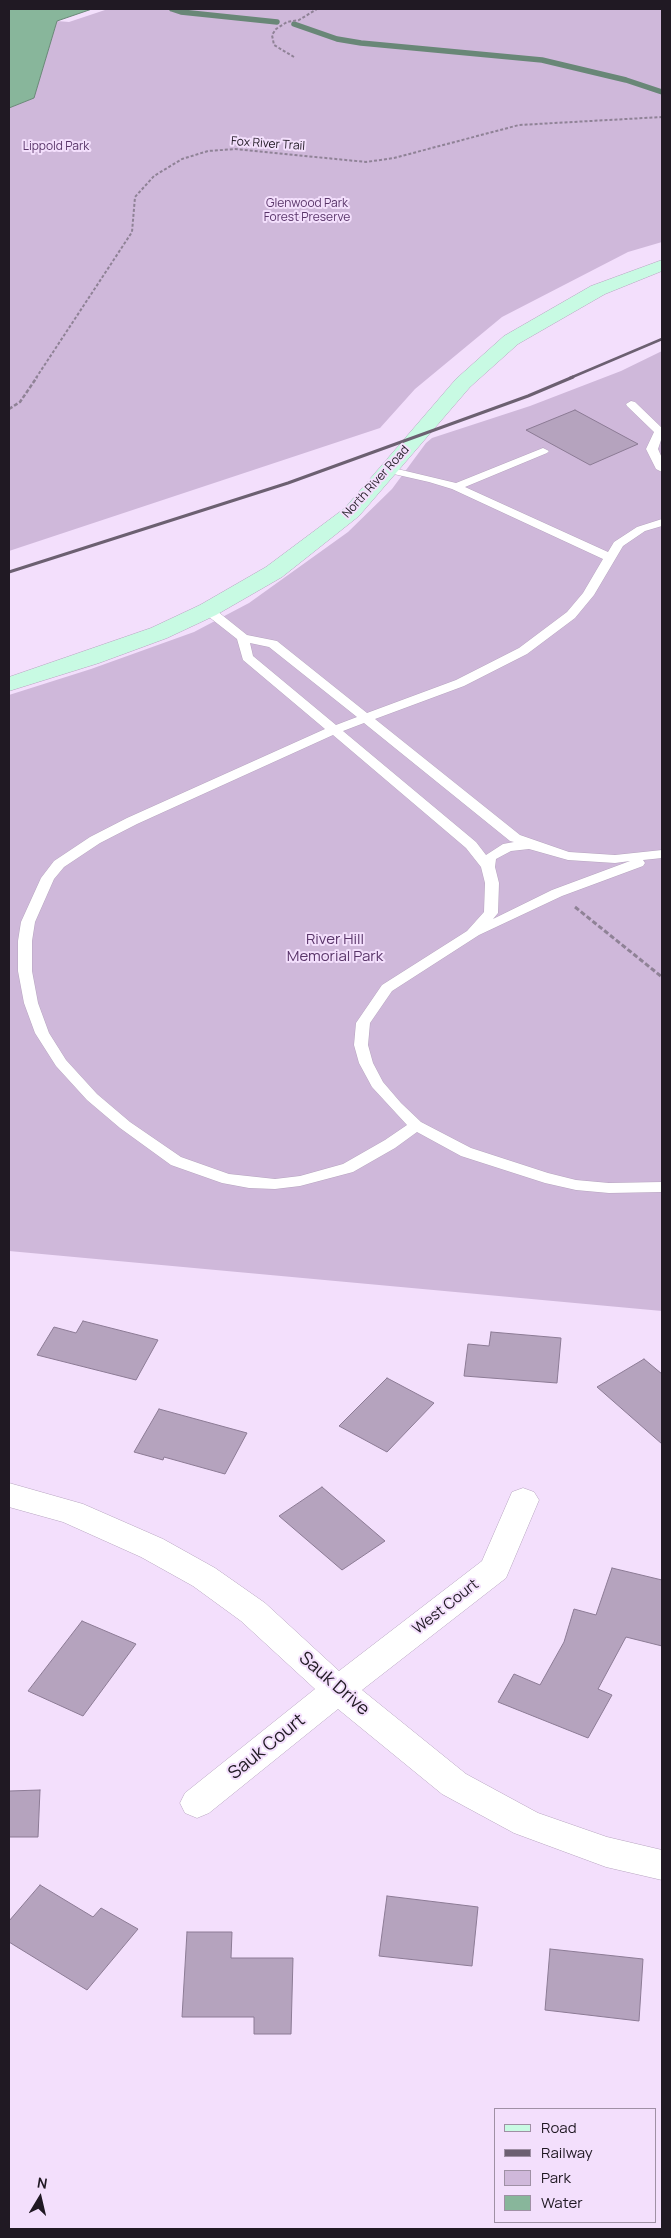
<!DOCTYPE html>
<style>
body{margin:0}
#map{position:relative;width:671px;height:2238px;overflow:hidden;background:#f3dffc;font-family:Manrope,sans-serif}
canvas{display:block}
.frame{position:absolute;inset:0;border:10px solid #201923;pointer-events:none}
.legend{position:absolute;left:494px;top:2108px;width:162px;height:115px;box-sizing:border-box;background:#f3dffc;border:1px solid #9f90a5;margin:0;padding:6px 9px;list-style:none;font-size:15px;color:#201923}
.legend li{display:flex;align-items:center;gap:10px;height:25px}
.legend b{width:25px;border:1px solid #9f90a5}
.north{position:absolute;left:15px;top:2173px;width:50px;height:50px;-webkit-text-stroke:4px #f3dffc;paint-order:stroke;rotate:9deg;font-size:14px;font-weight:700;line-height:20px;text-align:center;color:#201923}
.north::after{content:'';display:block;margin:auto;width:18px;height:22px;background:#201923;clip-path:polygon(50% 0,100% 100%,50% 72%,0 100%)}
</style>
<div id="map">
<canvas width="671" height="2238"></canvas>
<div class="frame"></div>
<ul class="legend">
<li><b style="height:6px;background:#c8fae3"></b>Road</li>
<li><b style="height:6px;background:#6c6071"></b>Railway</li>
<li><b style="height:14px;background:#cfb8da"></b>Park</li>
<li><b style="height:14px;background:#88b69b"></b>Water</li>
</ul>
<div class="north">N</div>
</div>
<script>
const ctx = document.querySelector('canvas').getContext('2d');
ctx.lineJoin = 'round';
function fill(path, color) {
  ctx.fillStyle = color;
  ctx.fill(path, 'evenodd');
}
function toPath(rows) {
  const path = new Path2D();
  for (const r of rows) {
    path.moveTo(r[0], r[1]);
    for (let i = 2; i < r.length; i += 2) path.lineTo(r[i], r[i + 1]);
  }
  return path;
}
function stroke(path, color, width, dash) {
  ctx.strokeStyle = color;
  ctx.lineWidth = width;
  ctx.lineCap = dash ? 'butt' : 'round';
  ctx.setLineDash(dash || []);
  ctx.stroke(path);
}
function write(font, color, halo, rows, align = 'center') {
  ctx.font = font + ' Manrope,sans-serif';
  ctx.lineWidth = 4;
  ctx.setLineDash([]);
  ctx.textBaseline = 'middle';
  ctx.strokeStyle = halo;
  ctx.fillStyle = color;
  for (const [text, x, y, turn = 0] of rows) {
    ctx.save();
    ctx.translate(x, y);
    ctx.rotate((+turn || 0) * Math.PI / 180);
    ctx.textAlign = isNaN(turn) ? turn : align;
    if (halo) ctx.strokeText(text, 0, 0);
    ctx.fillText(text, 0, 0);
    ctx.restore();
  }
}
fill(toPath([
 [108,9,662,9,662,242,628,252,502,317,415,389,380,428,9,551,9,108,34,98,57,21,69,22],
 [662,351,662,1311,9,1251,9,695,91,669,194,632,249,603,348,532,392,489,426,443,432,438,530,406,621,371]
]), '#cfb8da');
const water = toPath([
 [9,9,92,9,57,21,34,98,9,108,9,9]
]);
fill(water, '#88b69b');
stroke(water, '#698777', 1);
stroke(toPath([
 [172,9,181,12,277,22],
 [294,24,337,39,361,43,542,60,626,80,662,92]
]), '#698777', 5.5);
const building = toPath([
 [575,410,638,444,590,465,526,430,575,410],
 [83,1321,158,1340,136,1380,37,1355,54,1327,76,1333,83,1321],
 [491,1332,561,1338,557,1383,464,1376,468,1344,489,1346,491,1332],
 [644,1359,662,1374,662,1444,597,1387,644,1359],
 [387,1378,434,1403,387,1452,339,1426,387,1378],
 [159,1409,247,1433,225,1474,164,1457,163,1460,134,1452,159,1409],
 [322,1487,385,1541,342,1570,279,1516,322,1487],
 [612,1568,662,1580,662,1646,626,1637,598,1689,612,1695,588,1738,498,1702,514,1674,540,1685,564,1642,574,1609,596,1615,612,1568],
 [82,1621,136,1644,83,1716,28,1691,82,1621],
 [40,1790,38,1837,9,1837,9,1791,40,1790],
 [40,1885,93,1917,101,1908,138,1929,87,1990,9,1942,9,1921,40,1885],
 [387,1896,478,1907,472,1966,379,1956,387,1896],
 [187,1932,232,1932,231,1958,293,1958,291,2034,254,2034,254,2017,182,2017,187,1932],
 [550,1949,643,1959,639,2021,545,2010,550,1949]
]);
fill(building, '#b5a3be');
stroke(building, '#8c7b95', 1);
const service = toPath([
 [631,401,635,402,662,428,662,437,658,449,662,458,662,472,656,469,646,449,654,432,627,406,626,404,631,401],
 [543,448,549,451,547,453,465,487,608,552,614,542,637,527,662,519,662,526,645,531,623,546,594,595,575,618,527,654,464,686,375,719,520,835,569,852,615,855,662,850,662,858,643,860,645,863,643,866,562,896,479,935,392,991,370,1023,368,1045,373,1063,383,1082,401,1103,421,1122,471,1148,548,1173,576,1180,609,1183,662,1182,662,1192,609,1193,576,1190,545,1183,461,1156,417,1132,395,1148,353,1172,300,1186,275,1189,249,1188,222,1183,171,1165,120,1128,87,1100,56,1066,35,1033,24,1003,18,971,18,941,21,922,41,878,54,861,90,837,127,818,325,729,243,660,237,639,204,613,202,610,204,607,212,607,247,635,277,641,367,713,456,680,519,648,567,612,583,593,603,559,452,489,429,482,385,472,383,470,389,467,456,483,543,448],
 [250,643,269,647,357,717,336,725,253,656,250,643],
 [364,723,510,841,514,842,503,844,486,855,476,842,343,731,364,723],
 [333,735,466,848,481,867,485,883,484,912,467,931,382,985,356,1023,354,1045,359,1063,372,1087,407,1125,385,1140,343,1164,300,1176,275,1179,229,1174,181,1157,130,1122,97,1094,66,1060,49,1033,38,1003,32,971,32,941,35,922,54,879,64,867,100,843,137,824,333,735],
 [529,849,568,860,615,863,630,861,552,890,493,919,498,913,499,883,495,867,496,859,511,851,529,849]
]);
const minor = toPath([
 [9,1483,83,1504,163,1539,215,1568,265,1603,339,1671,482,1561,512,1492,523,1488,534,1492,539,1500,506,1578,362,1690,466,1774,538,1813,607,1837,662,1850,662,1880,606,1867,514,1833,442,1794,338,1709,209,1813,197,1818,185,1813,180,1803,185,1793,315,1689,241,1621,193,1586,141,1557,63,1522,9,1507,9,1483]
]);
const secondary = toPath([
 [662,260,662,271,605,294,518,344,470,387,359,516,282,577,216,615,167,638,99,663,9,691,9,677,151,628,200,605,266,567,345,508,456,379,504,336,591,286,662,260]
]);
stroke(service, '#b7a5c0', 1);
stroke(minor, '#b7a5c0', 1);
stroke(secondary, '#b7a5c0', 1);
stroke(toPath([
 [294,57,274,45,272,35,276,29,287,22,299,20,317,9],
 [36,378,132,232,135,197,154,176,182,159,208,151,235,149,366,162,394,158,519,125,662,117]
]), '#8f8296', 2, [3, 2]);
stroke(toPath([
 [9,409,20,402,37,377]
]), '#8f8296', 2.5, [4, 2]);
stroke(toPath([
 [575,907,662,977]
]), '#8f8296', 3, [5, 2.5]);
fill(service, '#fff');
fill(minor, '#fff');
fill(secondary, '#c8fae3');
stroke(toPath([
 [570,378,662,339]
]), '#6c6071', 2.5);
stroke(toPath([
 [9,572,288,483,528,396,573,377]
]), '#6c6071', 3);
write('12px', '#201923', '#f3dffc', [
 ["Fox River Trail",268,144,4],
 ["North River Road",376,482,-48]
]);
write('12px', '#593569', '#f3dffc', [
 ["Lippold Park",56,147],
 ["Glenwood Park",307,204],
 ["Forest Preserve",307,218]
]);
write('15px', '#593569', '#f3dffc', [
 ["River Hill",335,940],
 ["Memorial Park",335,957]
]);
write('15px', '#201923', '#f3dffc', [
 ["West Court",446,1607,-38]
]);
write('18px', '#201923', '#f3dffc', [
 ["Sauk Drive",334,1684,41],
 ["Sauk Court",267,1747,-39]
]);
</script>
